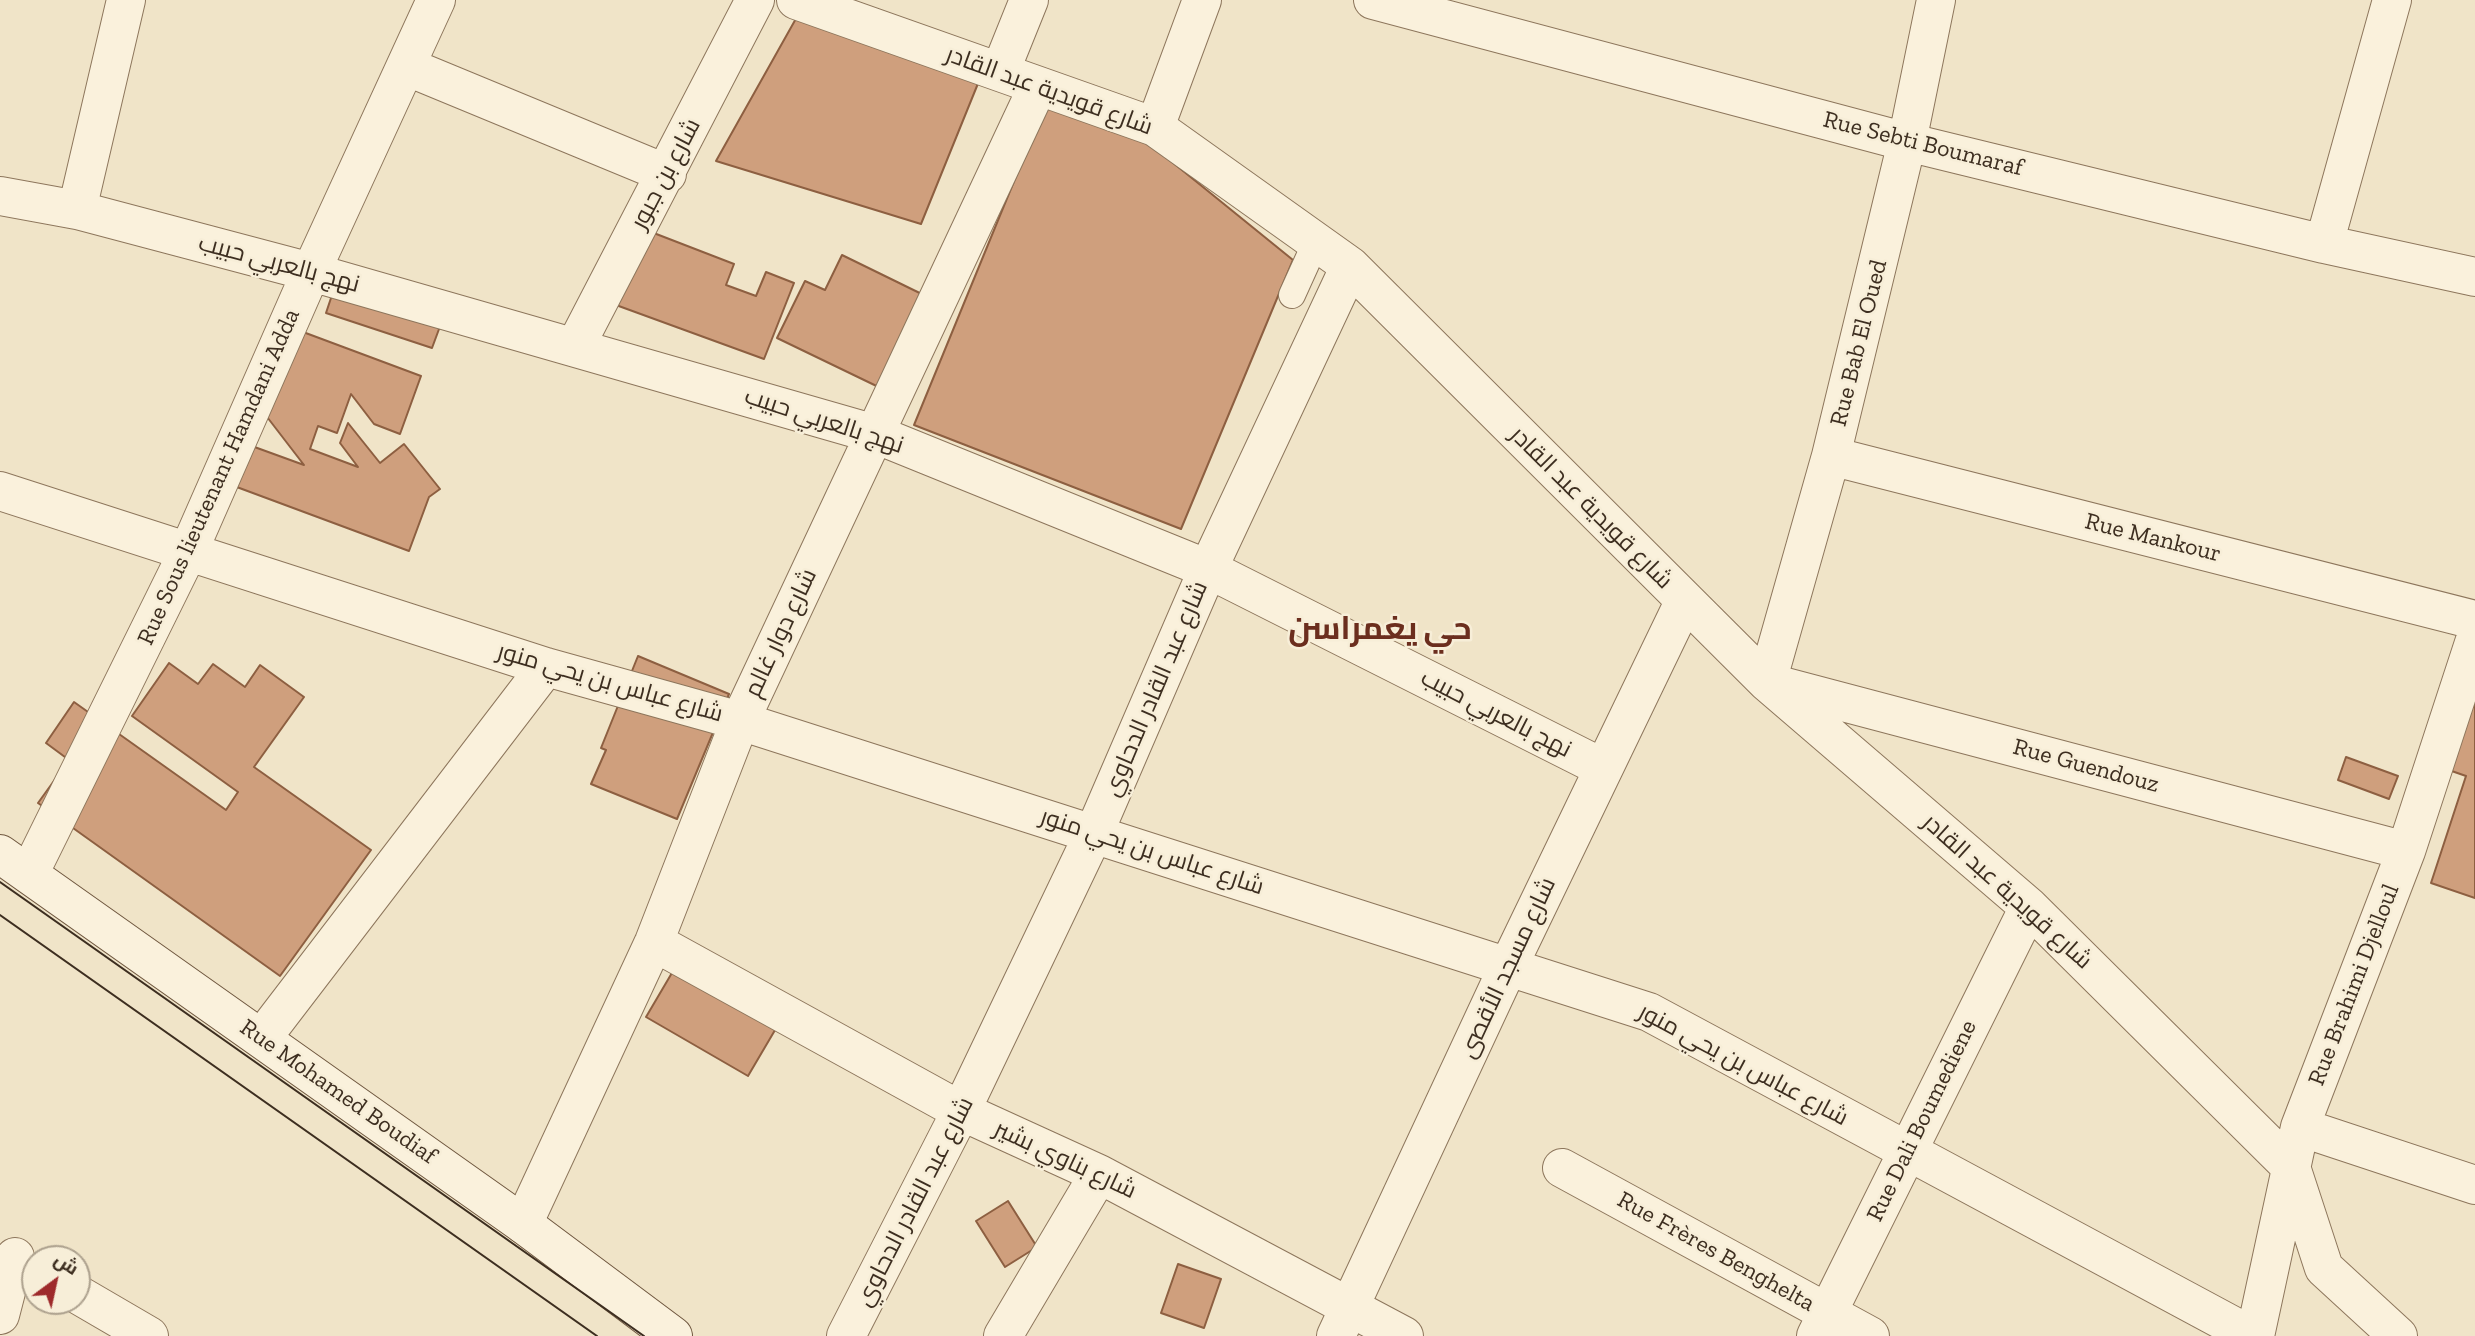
<!DOCTYPE html>
<meta charset="utf-8">
<style>
body{margin:0}
#map{position:relative;width:2475px;height:1336px;overflow:hidden;background:#f0e4c8;font-family:"Zilla Slab",Cairo,serif}
canvas{display:block}
.north{position:absolute;left:21px;top:1245px;width:70px;height:70px;box-sizing:border-box;background:#f7eed8;border:2px solid #ada18e;border-radius:50%;rotate:33deg;font-size:19px;font-weight:700;line-height:28px;text-align:center;color:#3d2e20}
.north::after{content:'';display:block;margin:auto;width:24px;height:32px;background:#9e2a2b;clip-path:polygon(50% 0,100% 100%,50% 72%,0 100%)}
</style>
<div id="map">
<canvas width="2475" height="1336"></canvas>
<div class="north">ش</div>
</div>
<script>
const ctx = document.querySelector('canvas').getContext('2d');
ctx.lineJoin = 'round';
function fill(path, color) {
  ctx.fillStyle = color;
  ctx.fill(path, 'evenodd');
}
function toPath(rows) {
  const path = new Path2D();
  for (const r of rows) {
    path.moveTo(r[0], r[1]);
    for (let i = 2; i < r.length; i += 2) path.lineTo(r[i], r[i + 1]);
  }
  return path;
}
function stroke(path, color, width, dash) {
  ctx.strokeStyle = color;
  ctx.lineWidth = width;
  ctx.lineCap = dash ? 'butt' : 'round';
  ctx.setLineDash(dash || []);
  ctx.stroke(path);
}
function write(font, color, halo, rows, align = 'center') {
  ctx.font = font + ' "Zilla Slab",Cairo,serif';
  ctx.lineWidth = 5;
  ctx.setLineDash([]);
  ctx.textBaseline = 'middle';
  ctx.strokeStyle = halo;
  ctx.fillStyle = color;
  for (const [text, x, y, turn = 0] of rows) {
    ctx.save();
    ctx.translate(x, y);
    ctx.rotate((+turn || 0) * Math.PI / 180);
    ctx.textAlign = isNaN(turn) ? turn : align;
    if (halo) ctx.strokeText(text, 0, 0);
    ctx.fillText(text, 0, 0);
    ctx.restore();
  }
}
const building = toPath([
 [798,15,979,81,921,224,716,161,798,15],
 [1049,96,1140,136,1293,260,1181,529,914,425,1049,96],
 [633,225,734,264,726,285,756,296,766,272,794,283,764,359,605,301,633,225],
 [842,255,936,301,891,393,777,338,805,281,825,290,842,255],
 [335,286,442,321,432,348,326,313,335,286],
 [295,329,421,376,400,434,374,424,351,394,337,433,318,426,310,449,358,467,340,443,348,423,380,463,404,444,440,489,429,497,409,551,234,486,249,445,304,465,264,413,295,329],
 [638,656,729,694,677,819,591,784,606,750,601,748,638,656],
 [169,663,198,684,213,664,245,687,260,665,304,697,254,767,371,850,280,976,38,803,69,760,46,743,74,702,226,810,238,792,132,716,169,663],
 [2475,698,2475,898,2431,883,2466,776,2443,768,2475,698],
 [2346,757,2398,776,2389,799,2338,780,2346,757],
 [676,966,778,1025,748,1076,646,1017,676,966],
 [1008,1201,1037,1247,1005,1267,976,1221,1008,1201],
 [1178,1264,1221,1279,1204,1328,1161,1313,1178,1264]
]);
fill(building, '#cf9f7d');
stroke(building, '#8d5f41', 2);
const lane = toPath([
 [1292,295,1316,242]
]);
const street = toPath([
 [796,0,1155,127,1350,266,1767,682,2029,907,2291,1167,2324,1268,2398,1336],
 [1373,0,1907,142,2324,244,2475,277],
 [1936,0,1907,142,1831,456,1767,682,2406,851],
 [408,67,667,174],
 [1000,72,1029,0],
 [1155,127,1202,0],
 [0,196,77,210,311,272,875,434,1208,569,1603,768],
 [77,210,126,0],
 [2324,244,2392,0],
 [575,347,755,0],
 [1831,456,2475,620],
 [0,491,546,667,740,721,1649,1012,2252,1336],
 [29,874,189,550,311,272,436,0],
 [654,942,961,1111,1099,1174,1404,1336],
 [262,1038,546,667],
 [2300,1127,2475,1185],
 [1562,1168,1870,1336],
 [523,1224,654,942,740,721,1038,86],
 [77,1294,149,1336],
 [0,1315,15,1257],
 [846,1336,961,1111,1094,833,1208,569,1350,266],
 [1003,1336,1099,1174],
 [1336,1336,1508,967,1684,602],
 [1816,1336,2029,907],
 [2255,1336,2300,1127,2406,851,2475,640]
]);
const secondary = toPath([
 [0,854,523,1224,673,1336]
]);
stroke(lane, '#8d765c', 28);
stroke(street, '#8d765c', 40);
stroke(secondary, '#6f573f', 40);
stroke(lane, '#faf1dc', 26);
stroke(street, '#faf1dc', 38);
stroke(secondary, '#faf1dc', 38);
stroke(toPath([
 [0,882,644,1336],
 [0,915,597,1336]
]), '#3d2e20', 2);
write('24px', '#3d2e20', '#f7eed8', [
 ["شارع قويدية عبد القادر",1049,91,20],
 ["Rue Sebti Boumaraf",1923,144,14],
 ["شارع بن جبور",666,174,-62],
 ["نهج بالعربي حبيب",279,264,15],
 ["Rue Bab El Oued",1859,343,-76],
 ["نهج بالعربي حبيب",824,421,18],
 ["Rue Sous lieutenant Hamdani Adda",219,477,-66],
 ["شارع قويدية عبد القادر",1591,508,45],
 ["Rue Mankour",2153,538,14],
 ["شارع دوار غالم",781,633,-65],
 ["شارع عباس بن يحي منور",610,683,16],
 ["شارع عبد القادر الدحاوي",1156,689,-67],
 ["نهج بالعربي حبيب",1496,714,27],
 ["Rue Guendouz",2086,766,15],
 ["شارع عباس بن يحي منور",1152,852,18],
 ["شارع قويدية عبد القادر",2007,892,42],
 ["شارع مسجد الأقصى",1508,968,-65],
 ["Rue Brahimi Djelloul",2354,985,-69],
 ["شارع عباس بن يحي منور",1743,1065,28],
 ["Rue Mohamed Boudiaf",338,1092,35],
 ["Rue Dali Boumediene",1922,1121,-64],
 ["شارع بناوي بشير",1065,1160,25],
 ["شارع عبد القادر الدحاوي",915,1202,-63],
 ["Rue Frères Benghelta",1716,1252,29]
]);
write('bold 32px', '#6b2e1e', '#f7eed8', [
 ["حي يغمراسن",1380,630]
]);
</script>
